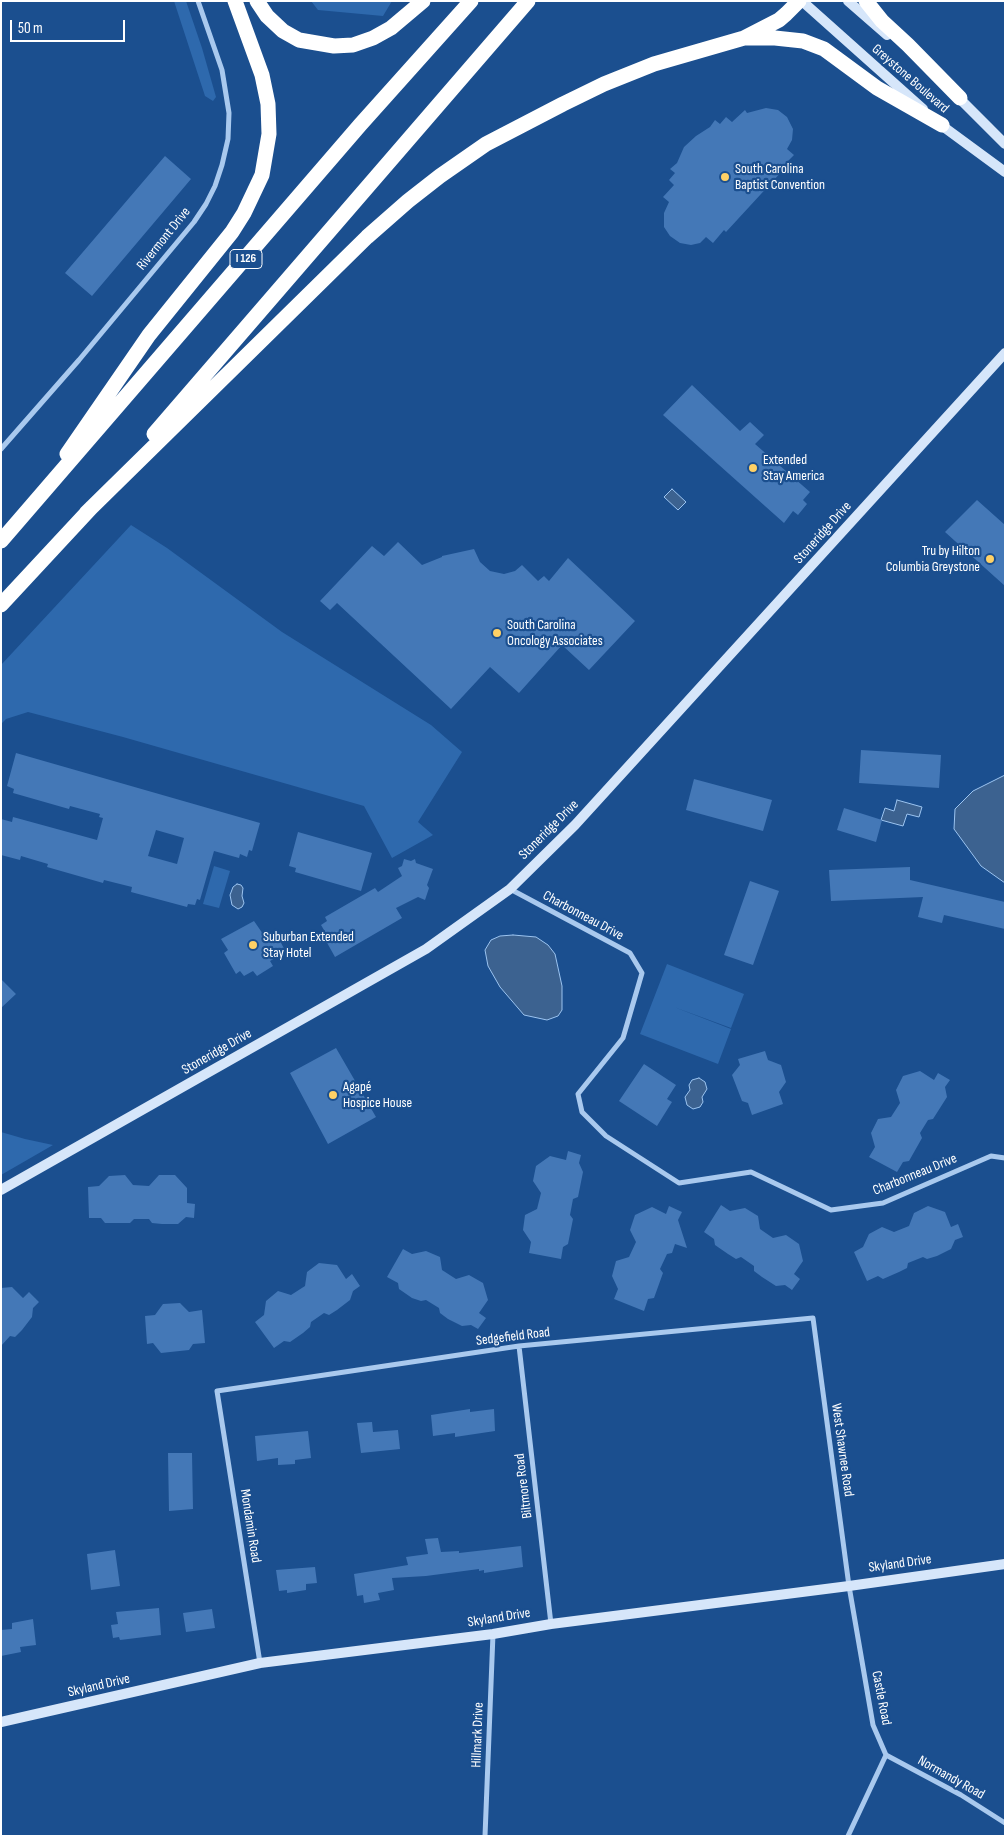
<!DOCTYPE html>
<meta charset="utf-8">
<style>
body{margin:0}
#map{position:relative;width:1006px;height:1837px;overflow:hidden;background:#1b4f8f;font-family:"Sofia Sans Condensed",sans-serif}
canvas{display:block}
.frame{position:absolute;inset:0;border:2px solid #fff;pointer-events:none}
.scale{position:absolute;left:10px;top:20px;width:115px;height:22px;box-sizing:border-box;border:2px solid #fff;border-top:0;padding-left:6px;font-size:15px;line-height:18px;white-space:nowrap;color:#fff;-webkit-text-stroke:4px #1b4f8f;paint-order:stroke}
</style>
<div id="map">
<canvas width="1006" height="1837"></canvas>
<div class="frame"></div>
<div class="scale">50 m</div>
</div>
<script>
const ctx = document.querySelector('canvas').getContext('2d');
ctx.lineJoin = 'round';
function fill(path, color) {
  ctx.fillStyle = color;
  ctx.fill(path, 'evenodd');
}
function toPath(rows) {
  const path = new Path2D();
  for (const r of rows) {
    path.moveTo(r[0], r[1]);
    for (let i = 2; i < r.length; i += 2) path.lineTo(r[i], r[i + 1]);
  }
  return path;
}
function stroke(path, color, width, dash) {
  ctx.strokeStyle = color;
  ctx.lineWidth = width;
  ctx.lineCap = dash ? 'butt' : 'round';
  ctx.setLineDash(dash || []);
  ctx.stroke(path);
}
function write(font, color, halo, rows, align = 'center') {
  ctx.font = font + ' "Sofia Sans Condensed",sans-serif';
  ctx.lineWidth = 4.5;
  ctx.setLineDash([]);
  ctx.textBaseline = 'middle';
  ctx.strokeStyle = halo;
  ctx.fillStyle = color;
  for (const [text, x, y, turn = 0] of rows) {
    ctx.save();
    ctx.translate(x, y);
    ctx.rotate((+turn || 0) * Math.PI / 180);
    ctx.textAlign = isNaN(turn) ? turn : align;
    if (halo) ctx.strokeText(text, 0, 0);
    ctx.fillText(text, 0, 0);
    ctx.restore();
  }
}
fill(toPath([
 [174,1,186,1,202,48,216,97,213,101,205,96],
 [311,1,392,1,383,16,318,10],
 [131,525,167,548,282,632,431,725,462,752,418,822,433,835,392,858,364,806,123,737,28,712,6,719,1,724,1,665],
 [214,866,230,871,219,908,203,904],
 [667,964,744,994,731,1028,674,1007,731,1029,718,1064,640,1034],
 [1,1132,25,1139,53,1145,1,1175]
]), '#2e69ad');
const water = toPath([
 [672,489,686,502,678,510,664,497,672,489],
 [1005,775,1005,883,981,866,954,829,955,809,973,791,1005,775],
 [897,800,922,807,919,817,907,814,903,826,881,820,885,808,894,811,897,800],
 [237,884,241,885,243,888,242,896,244,903,242,907,238,909,232,905,230,895,233,887,237,884],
 [513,935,536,937,548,945,555,954,562,986,562,1010,558,1016,547,1020,524,1015,500,987,488,966,485,950,491,940,500,936,513,935],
 [699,1078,705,1082,707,1089,702,1097,703,1102,700,1107,693,1109,687,1105,685,1097,690,1090,689,1085,692,1080,699,1078]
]);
fill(water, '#3c6290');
stroke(water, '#9cc4f0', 1);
fill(toPath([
 [766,108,778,110,787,117,793,129,792,140,787,149,794,155,782,167,784,169,726,232,724,230,713,243,706,237,700,243,691,245,680,243,670,236,664,227,664,213,669,202,663,197,674,185,669,180,675,173,670,169,677,163,684,147,696,136,710,127,715,120,720,124,726,117,732,122,745,110,747,113],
 [165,156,191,179,92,296,65,273],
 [692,385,740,431,750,422,764,435,755,444,810,492,803,500,807,504,798,515,793,511,784,523,663,415],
 [977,500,1005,525,1005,586,945,532],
 [398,542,422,565,442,557,442,556,474,549,480,562,490,571,504,574,515,571,522,565,538,581,544,576,549,581,568,558,635,621,589,670,562,645,519,693,490,667,451,709,337,603,330,610,320,601,372,546,384,556],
 [861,750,941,755,939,788,859,783],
 [16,753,260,823,252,851,249,850,247,857,240,854,239,858,214,851,200,900,197,899,195,905,188,904,187,907,131,892,132,887,104,880,103,883,47,867,48,864,21,856,20,860,1,855,1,819,12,822,13,817,97,840,103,818,99,817,100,814,70,806,69,809,13,793,14,789,7,786],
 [156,830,184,838,177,864,148,856],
 [694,779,772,800,763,831,686,810],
 [844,808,882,820,876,842,837,830],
 [298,832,372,853,361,891,295,872,296,868,289,866],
 [404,859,411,861,415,859,416,863,433,869,427,885,429,888,425,900,418,897,396,908,402,918,335,957,321,932,324,930,321,925,327,921,325,917,375,888,378,892,402,876,398,868,402,866],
 [910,867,910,880,1005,902,1005,929,944,915,942,923,918,917,923,897,831,901,829,870],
 [750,881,779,891,753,965,724,955],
 [254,921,263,934,268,932,269,935,275,932,286,952,270,961,273,966,257,976,253,971,244,976,240,971,236,974,224,953,228,950,221,939],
 [1,979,16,994,1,1008],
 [336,1048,376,1117,328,1144,290,1073],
 [765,1051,768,1060,781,1065,786,1082,779,1092,783,1104,752,1115,748,1103,742,1101,732,1075,740,1065,738,1059],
 [644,1064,676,1085,667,1099,672,1102,657,1126,619,1101],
 [920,1071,934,1080,938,1073,950,1080,945,1087,947,1097,933,1119,928,1120,920,1133,922,1138,909,1161,903,1162,897,1172,869,1157,875,1147,871,1133,878,1119,891,1117,900,1103,896,1090,903,1076],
 [568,1151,581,1155,579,1163,583,1172,578,1197,573,1199,570,1215,573,1219,568,1244,563,1247,561,1259,529,1253,531,1242,523,1230,525,1215,537,1209,541,1193,533,1181,536,1166,550,1156,566,1160],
 [125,1175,133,1185,149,1186,159,1175,175,1175,187,1188,187,1203,195,1204,194,1218,186,1217,178,1224,162,1224,152,1223,149,1219,134,1219,130,1223,105,1223,101,1218,89,1218,88,1187,99,1186,109,1176],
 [721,1205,730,1211,745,1208,758,1216,760,1229,773,1238,786,1235,799,1244,803,1261,794,1274,800,1279,792,1290,785,1285,776,1286,762,1277,754,1271,754,1266,741,1257,736,1259,728,1254,715,1245,714,1239,704,1232],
 [669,1206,682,1212,678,1220,687,1248,675,1244,672,1253,667,1254,660,1269,663,1273,654,1298,648,1299,644,1311,614,1299,618,1289,612,1276,616,1261,629,1257,636,1242,630,1230,635,1215,652,1207,666,1214],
 [928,1206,945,1212,951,1227,958,1224,963,1237,955,1240,951,1249,937,1256,927,1259,923,1257,908,1263,907,1268,899,1272,883,1279,878,1276,867,1281,854,1252,863,1247,869,1234,882,1227,894,1232,909,1226,914,1213],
 [403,1249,412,1254,426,1251,440,1257,442,1270,456,1279,469,1275,483,1283,488,1300,479,1313,486,1318,478,1329,471,1325,462,1326,448,1319,440,1313,439,1308,426,1300,421,1301,412,1298,399,1289,398,1283,387,1277],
 [319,1263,337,1265,346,1279,352,1274,360,1286,353,1291,350,1300,337,1310,329,1315,324,1313,311,1322,310,1327,303,1333,290,1342,284,1341,274,1348,255,1322,264,1315,266,1301,278,1291,291,1295,305,1286,307,1272],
 [12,1287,23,1298,29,1292,39,1302,33,1308,32,1317,22,1330,15,1337,10,1336,1,1346,1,1288],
 [180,1303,189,1312,202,1310,205,1343,193,1344,189,1350,161,1353,153,1343,147,1344,145,1316,155,1315,163,1304],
 [470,1409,470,1412,494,1409,495,1431,455,1437,455,1433,433,1436,431,1415],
 [372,1422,373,1432,398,1430,400,1449,361,1453,357,1423],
 [308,1431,311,1458,295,1460,295,1464,278,1465,278,1458,257,1461,255,1436],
 [168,1453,192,1453,193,1509,169,1511],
 [438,1538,441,1552,459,1551,459,1553,521,1546,523,1567,484,1573,484,1570,479,1571,479,1569,426,1576,392,1578,394,1590,378,1593,380,1600,364,1603,363,1595,357,1596,354,1574,408,1565,406,1557,428,1554,425,1539],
 [115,1550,120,1586,91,1590,87,1554],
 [315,1567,317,1583,306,1584,306,1590,287,1593,287,1590,279,1591,276,1570],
 [159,1608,161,1635,120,1640,119,1637,113,1638,111,1625,118,1624,116,1612],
 [212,1609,215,1628,186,1632,183,1613],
 [33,1619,36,1645,20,1647,21,1652,1,1656,1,1630,12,1629,12,1623]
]), '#4478b7');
stroke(toPath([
 [1,449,79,360,194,222,206,204,215,186,222,165,228,139,229,113,222,70,198,1],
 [510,889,630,953,642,973,623,1038,578,1094,582,1112,606,1136,679,1183,751,1172,831,1210,883,1203,991,1156,1005,1158],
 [519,1346,551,1624],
 [260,1663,217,1391,519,1346,813,1318,849,1586,873,1725,886,1755,848,1836],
 [886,1755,961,1795,1005,1823],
 [485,1836,493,1634]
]), '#a9c9ee', 5);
stroke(toPath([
 [802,1,923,109],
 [848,1,887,35],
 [956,95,1005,144],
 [937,122,1005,172],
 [1,1190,426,949,510,889,575,825,1005,353],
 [1,1722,260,1663,493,1634,551,1624,849,1586,1005,1564]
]), '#d6e6fa', 10);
stroke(toPath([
 [257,1,267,16,283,31,299,40,334,46,353,45,373,38,391,28,423,1],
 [866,1,882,21,908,45,960,98],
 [745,38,775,38,803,41,824,49,877,88,942,125],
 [154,434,528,1],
 [67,454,149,335,232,232,244,213,262,175,269,134,268,104,262,75,235,1],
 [86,513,367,237,408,201,440,176,486,144,563,104,604,84,654,64,744,38,779,20,786,14,799,1],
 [1,541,360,125,471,1],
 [1,605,92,507]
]), '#fff', 15);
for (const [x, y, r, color] of [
 [725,177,5,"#ffd166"],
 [753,468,5,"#ffd166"],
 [990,559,5,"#ffd166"],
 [497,633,5,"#ffd166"],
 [253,945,5,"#ffd166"],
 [333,1095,5,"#ffd166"]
]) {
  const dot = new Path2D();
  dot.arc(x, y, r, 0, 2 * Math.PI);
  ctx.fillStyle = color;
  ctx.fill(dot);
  stroke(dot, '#1b4f8f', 2);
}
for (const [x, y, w] of [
 [246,259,32]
]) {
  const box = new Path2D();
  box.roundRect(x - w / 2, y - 9.5, w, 19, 4);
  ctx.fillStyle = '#1b4f8f';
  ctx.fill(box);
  stroke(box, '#fff', 1);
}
write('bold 12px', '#fff', null, [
 ["I 126",246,259]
]);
write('14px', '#fff', '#1b4f8f', [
 ["Greystone Boulevard",910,79,41],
 ["Rivermont Drive",164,239,-51],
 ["Stoneridge Drive",823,533,-48],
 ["Stoneridge Drive",549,830,-45],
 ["Charbonneau Drive",583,916,28],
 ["Stoneridge Drive",217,1052,-30],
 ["Charbonneau Drive",915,1175,-22],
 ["Sedgefield Road",513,1337,-7],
 ["West Shawnee Road",842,1450,82],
 ["Biltmore Road",524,1486,-97],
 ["Mondamin Road",250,1526,81],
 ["Skyland Drive",900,1564,-8],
 ["Skyland Drive",499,1618,-9],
 ["Skyland Drive",99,1686,-13],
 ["Castle Road",881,1698,79],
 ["Hillmark Drive",478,1735,-88],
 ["Normandy Road",951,1778,29]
]);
write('14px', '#fff', '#1b4f8f', [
 ["South Carolina",735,169],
 ["Baptist Convention",735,185],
 ["Extended",763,460],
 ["Stay America",763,476],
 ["Tru by Hilton",980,551,"right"],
 ["Columbia Greystone",980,567,"right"],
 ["South Carolina",507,625],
 ["Oncology Associates",507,641],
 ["Suburban Extended",263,937],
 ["Stay Hotel",263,953],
 ["Agapé",343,1087],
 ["Hospice House",343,1103]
], 'left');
</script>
